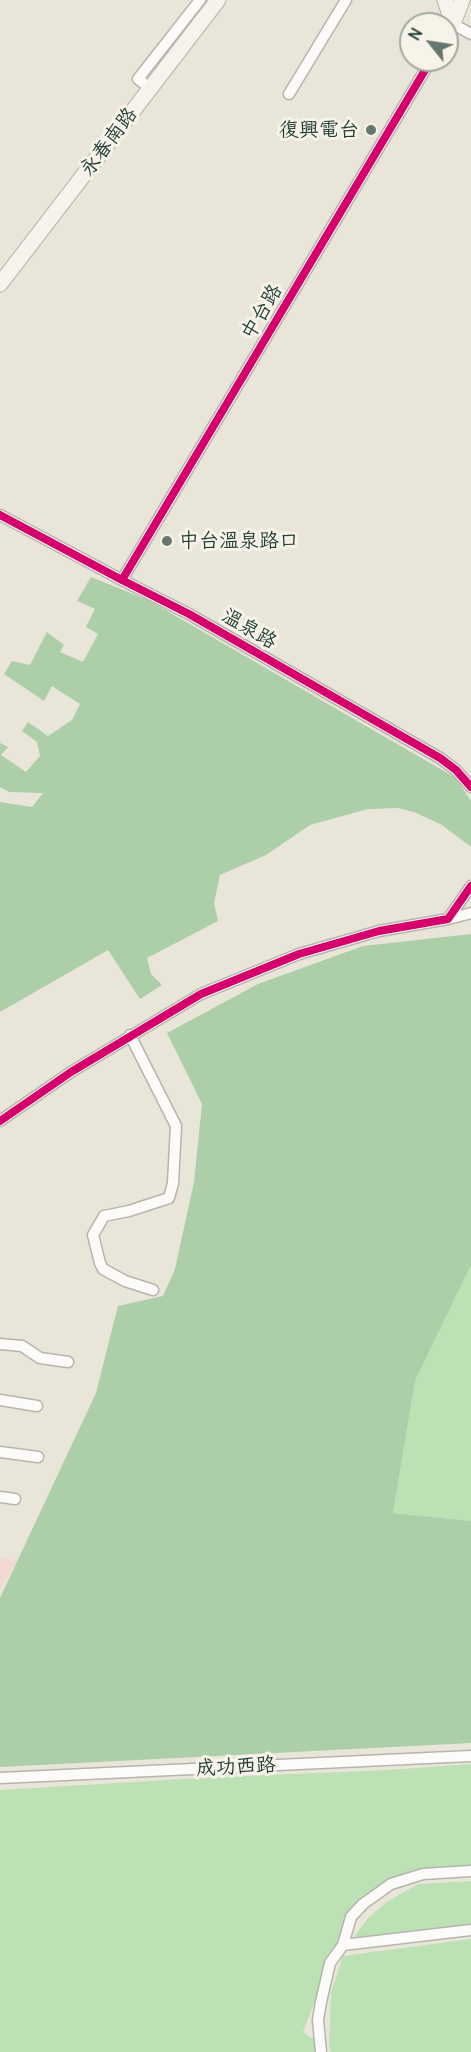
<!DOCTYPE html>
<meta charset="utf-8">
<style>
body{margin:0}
#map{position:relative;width:471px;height:2052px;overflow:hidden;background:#eae5d9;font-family:Delius,sans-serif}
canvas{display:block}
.north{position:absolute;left:399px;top:12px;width:60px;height:60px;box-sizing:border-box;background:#f7f3e8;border:2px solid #a1aaa0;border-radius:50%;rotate:300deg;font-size:16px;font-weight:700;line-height:24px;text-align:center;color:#1f3d34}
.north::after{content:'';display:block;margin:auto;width:21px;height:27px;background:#66786e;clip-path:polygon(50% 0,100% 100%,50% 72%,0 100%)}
</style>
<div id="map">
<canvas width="471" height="2052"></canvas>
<div class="north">N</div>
</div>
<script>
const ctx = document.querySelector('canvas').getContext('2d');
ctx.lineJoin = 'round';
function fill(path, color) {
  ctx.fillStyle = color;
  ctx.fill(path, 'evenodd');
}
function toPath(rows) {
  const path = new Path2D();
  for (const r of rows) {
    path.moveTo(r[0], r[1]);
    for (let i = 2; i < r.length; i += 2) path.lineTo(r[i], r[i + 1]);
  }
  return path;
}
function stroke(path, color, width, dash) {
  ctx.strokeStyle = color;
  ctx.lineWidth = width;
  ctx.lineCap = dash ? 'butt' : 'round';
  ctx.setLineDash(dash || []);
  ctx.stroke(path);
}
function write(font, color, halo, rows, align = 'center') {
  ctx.font = font + ' Delius,"LXGW WenKai TC",sans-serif';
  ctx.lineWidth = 6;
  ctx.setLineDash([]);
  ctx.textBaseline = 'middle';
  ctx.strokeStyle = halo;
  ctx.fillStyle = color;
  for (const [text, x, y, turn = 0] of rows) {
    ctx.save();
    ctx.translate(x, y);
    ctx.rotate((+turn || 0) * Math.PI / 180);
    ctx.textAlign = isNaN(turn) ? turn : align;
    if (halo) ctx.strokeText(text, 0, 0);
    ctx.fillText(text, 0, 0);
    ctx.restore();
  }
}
fill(toPath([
 [0,1558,17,1561,0,1591]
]), '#f1d9d2');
fill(toPath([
 [471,1265,471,1521,393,1513,415,1381],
 [471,1764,471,1868,410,1874,361,1908,335,1947,303,2032,319,2043,319,2052,0,2052,0,1790,199,1778,388,1770],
 [471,1881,471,1927,353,1944,355,1935,368,1918,387,1902,418,1884],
 [471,1939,471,2052,331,2052,329,2046,331,1992,343,1956]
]), '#bce1b5');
fill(toPath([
 [91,577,148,600,456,778,471,801,471,847,442,825,414,812,398,808,368,809,310,825,266,855,220,875,214,903,218,921,147,958,151,974,162,985,140,999,108,950,0,1012,0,802,32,807,43,793,9,792,0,787,0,743,8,747,1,755,26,772,40,756,37,742,22,731,28,722,48,736,72,720,80,704,52,686,44,701,4,674,12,661,30,665,47,632,64,645,60,652,83,662,98,634,86,627,95,609,77,601],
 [471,934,471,1265,415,1381,393,1513,471,1521,471,1743,0,1767,0,1598,96,1393,118,1306,163,1296,175,1269,194,1182,202,1104,167,1033,258,984,363,946]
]), '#accea8');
const street = toPath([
 [447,34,453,24,471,34],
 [150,88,138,79,200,0],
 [289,94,346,0],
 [0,515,122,580,189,614,440,758,456,770,471,787],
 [122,580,431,60],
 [448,919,471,913],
 [130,1035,176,1126,173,1183,169,1198,129,1211,104,1216,93,1235,100,1263,103,1269,125,1281,153,1290],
 [0,1121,71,1072,201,994,299,954,379,931,448,919,471,886],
 [0,1344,22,1346,40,1358,68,1362],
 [0,1400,37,1406],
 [0,1452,38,1457],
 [0,1497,15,1499],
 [0,1778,471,1756],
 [343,1945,471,1930],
 [321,2052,318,2020,321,2002,330,1963,343,1945,351,1917,363,1904,391,1884,423,1874,471,1871]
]);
const secondary = toPath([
 [445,0,453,24],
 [453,24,462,0],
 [0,284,218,0]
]);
stroke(street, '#b5b5ac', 13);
stroke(secondary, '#b5b5ac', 17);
stroke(street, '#fcfbf9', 10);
stroke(secondary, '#f6f2ec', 15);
stroke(toPath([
 [0,515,122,580,189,614,440,758,456,770,471,787],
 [122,580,431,60],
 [0,1121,71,1072,201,994,299,954,379,931,448,919,471,886]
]), '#d6006c', 8);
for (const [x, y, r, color] of [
 [371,130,6,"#66786e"],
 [167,541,6,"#66786e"]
]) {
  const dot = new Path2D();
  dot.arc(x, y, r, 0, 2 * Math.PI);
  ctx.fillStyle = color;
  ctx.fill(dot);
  stroke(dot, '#f7f3e8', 2);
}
write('20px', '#1f3d34', '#f7f3e8', [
 ["復興電台",359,130],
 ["中台溫泉路口",179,541,"left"]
], 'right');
write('20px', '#1f3d34', '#f7f3e8', [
 ["永春南路",109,142,-53],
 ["中台路",262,312,-59],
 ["溫泉路",249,629,30],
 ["成功西路",236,1767,-3]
]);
</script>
